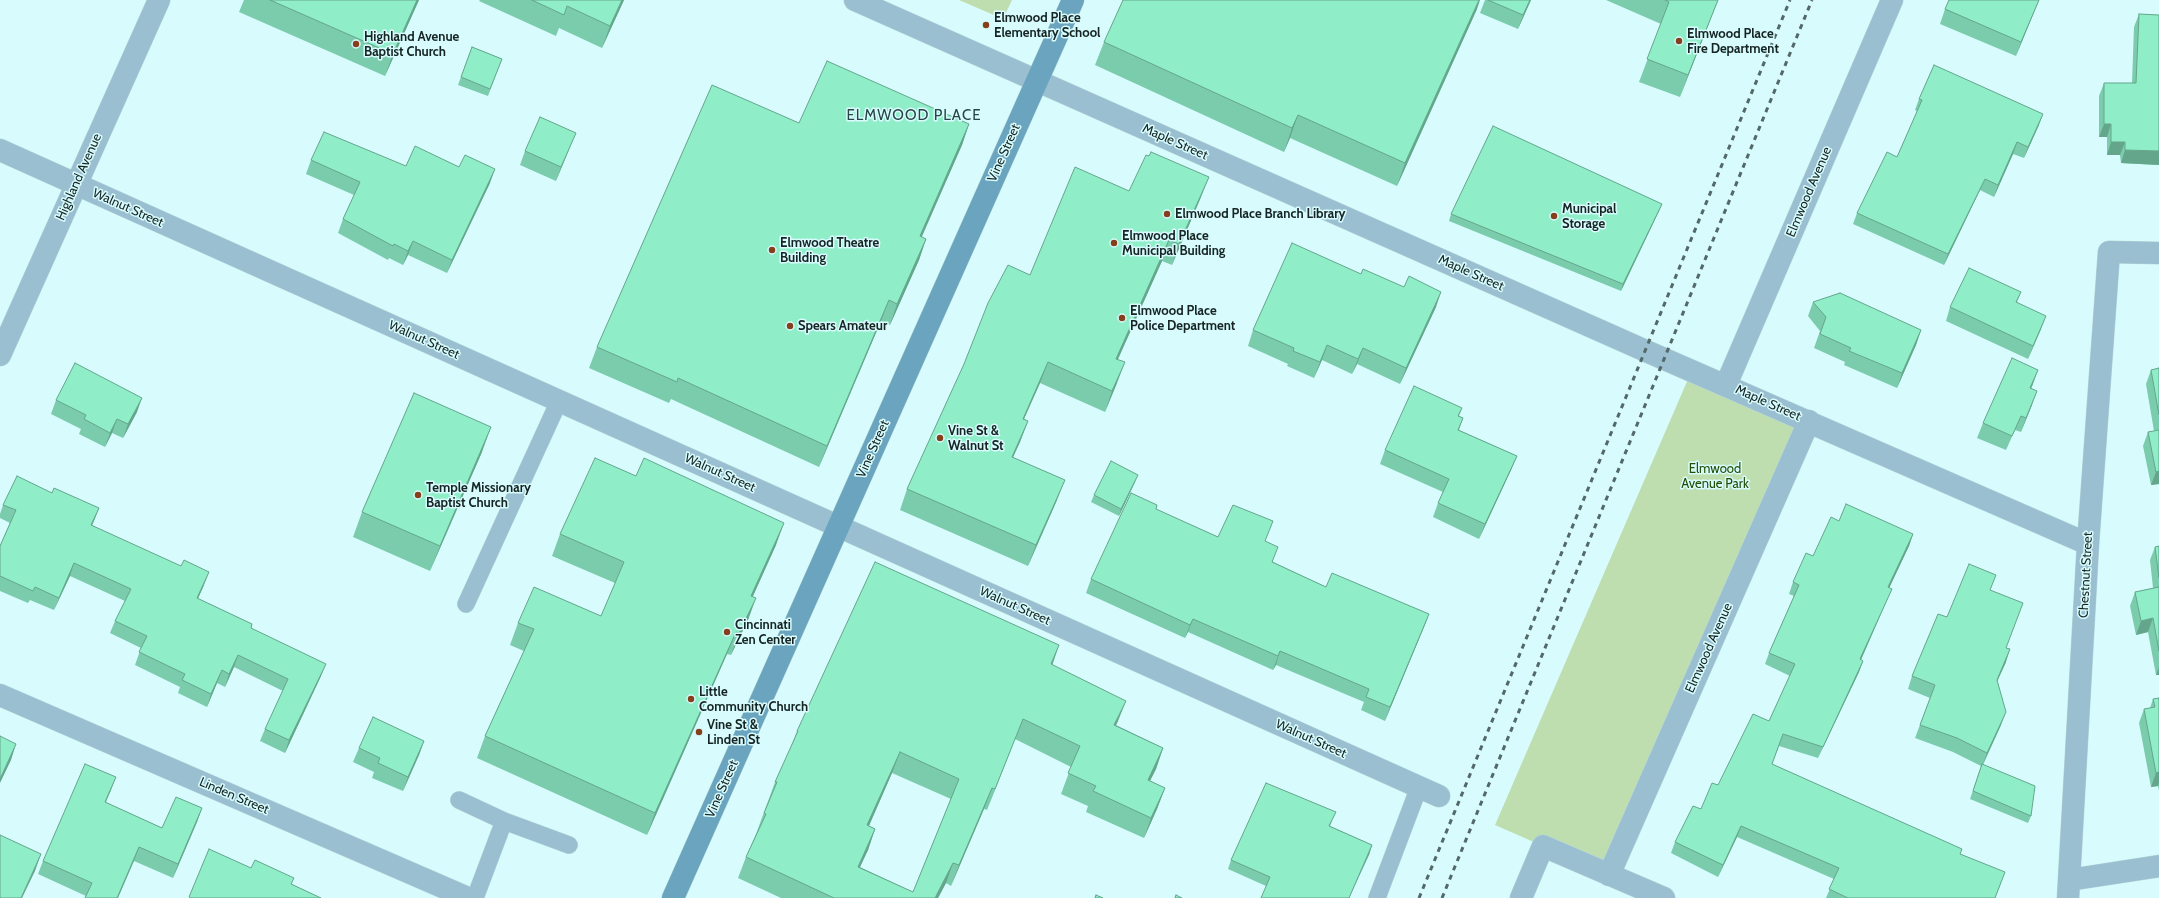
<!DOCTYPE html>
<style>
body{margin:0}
canvas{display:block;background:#d8fcfd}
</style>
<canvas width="2159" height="898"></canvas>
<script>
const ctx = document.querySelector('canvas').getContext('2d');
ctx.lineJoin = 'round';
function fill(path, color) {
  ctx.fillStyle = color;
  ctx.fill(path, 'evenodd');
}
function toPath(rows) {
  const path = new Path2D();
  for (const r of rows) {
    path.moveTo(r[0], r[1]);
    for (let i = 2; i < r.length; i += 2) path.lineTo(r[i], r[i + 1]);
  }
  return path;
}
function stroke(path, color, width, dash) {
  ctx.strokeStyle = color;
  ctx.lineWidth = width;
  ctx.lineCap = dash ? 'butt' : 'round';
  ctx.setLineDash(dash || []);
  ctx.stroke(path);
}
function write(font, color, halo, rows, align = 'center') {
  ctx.font = font + ' Cabin,sans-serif';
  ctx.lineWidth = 3;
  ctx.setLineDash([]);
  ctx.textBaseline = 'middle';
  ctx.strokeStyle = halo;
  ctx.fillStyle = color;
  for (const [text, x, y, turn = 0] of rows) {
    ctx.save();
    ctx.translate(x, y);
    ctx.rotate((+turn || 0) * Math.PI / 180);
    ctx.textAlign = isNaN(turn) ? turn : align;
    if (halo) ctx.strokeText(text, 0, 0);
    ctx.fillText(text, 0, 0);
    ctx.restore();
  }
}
fill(toPath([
 [959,0,1012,0,1003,19],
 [1692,370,1809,421,1609,875,1495,825]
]), '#bedeb0');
const lane = toPath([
 [466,604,559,401],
 [459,800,504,821,475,898],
 [504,821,569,845],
 [1377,898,1419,787]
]);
const street = toPath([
 [855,0,1646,351,2088,544],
 [0,150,1439,796],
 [0,355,159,0],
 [1726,385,1892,0],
 [0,695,468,898],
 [1609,875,1809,421],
 [2069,880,2159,866],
 [1521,898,1543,846,1664,898],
 [2068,898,2088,544,2109,252,2159,253]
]);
const secondary = toPath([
 [673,898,1073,0]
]);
stroke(lane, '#b9d9da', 18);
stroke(street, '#b9d9da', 23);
stroke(secondary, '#b9d9da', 23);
stroke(lane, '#9abfd1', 17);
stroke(street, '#9abfd1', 22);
stroke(secondary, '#6ba4be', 22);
stroke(toPath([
 [1419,898,1790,0],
 [1442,898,1812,0]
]), '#536868', 3, [5, 5]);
fill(toPath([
 [244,0,419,0,385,76,239,12],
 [480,0,624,0,602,48,559,28,556,36,479,1],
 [1485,0,1531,0,1518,29,1480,13],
 [1606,0,1718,0,1680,97,1639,82,1661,24],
 [2039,0,2016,56,1940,24,1945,9],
 [1477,9,1397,186,1290,138,1284,152,1095,65,1104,42],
 [2139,14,2159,165,2121,163,2120,155,2107,155,2107,137,2099,137,2099,96,2104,83,2132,83,2134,27],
 [472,47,502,59,488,96,458,85],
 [1919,99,2039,125,2024,158,2013,154,1994,197,1980,190,1944,265,1853,224,1857,213,1897,157,1917,111,1915,110],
 [799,123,969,124,962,145,921,237,926,239,919,260,890,325,881,321,819,467,671,399,669,403,589,368,597,347],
 [570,147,556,181,520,165,525,151],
 [311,160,406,166,490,183,447,273,408,255,403,265,389,258,388,260,338,233,343,219,354,195,306,174],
 [1129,191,1201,197,1172,265,1162,261,1118,359,1117,383,1105,412,1040,383,1024,419,1028,421,1020,442,1013,457,1057,500,1028,566,900,510,907,489,1030,275],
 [1662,204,1659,211,1621,291,1449,221,1451,214],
 [2021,292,2017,302,2041,329,2028,359,1946,321,1950,307],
 [1813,302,1921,330,1916,345,1897,388,1844,365,1845,362,1814,348,1820,331,1808,316],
 [1436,307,1400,384,1357,364,1352,374,1322,360,1314,378,1287,366,1288,364,1248,346,1253,330],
 [2159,368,2159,484,2151,485,2143,446,2148,432,2154,431,2146,384,2151,370],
 [2033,384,2031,388,2032,405,2021,432,2015,430,2006,450,1977,438,1983,423],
 [56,400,137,412,123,438,112,433,105,447,79,434,81,429,51,414],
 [1462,408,1459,416,1463,418,1459,430,1517,456,1511,470,1479,539,1433,517,1438,503,1443,492,1380,464,1385,450],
 [482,452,430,571,353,537,362,512],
 [1135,482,1119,516,1091,502,1094,495],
 [52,493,99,508,92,525,204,585,198,599,252,624,251,628,321,676,285,753,260,741,265,729,283,691,234,667,225,687,217,683,207,707,178,693,180,687,135,665,141,648,110,633,115,621,125,601,70,576,54,610,30,600,28,603,0,591,0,546,10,523,0,518,0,514,3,505],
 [1157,505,1156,510,1218,537,1265,541,1273,562,1326,587,1429,614,1424,627,1385,721,1361,710,1364,702,1276,665,1273,670,1188,632,1185,638,1086,593,1091,579],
 [1839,521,1913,534,1909,546,1889,588,1892,589,1887,600,1861,660,1863,661,1859,672,1818,758,1779,746,1772,764,1961,854,2001,883,1995,898,1826,898,1834,879,1737,837,1718,877,1671,853,1675,842,1701,809,1718,785,1769,721,1790,676,1765,664,1769,653,1794,596,1789,594,1793,582],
 [560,534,776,545,753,596,748,620,731,655,727,654,647,835,477,758,485,736,524,651,510,645,518,623,601,616,615,583,552,556],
 [2159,546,2159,675,2156,675,2148,632,2136,635,2130,606,2135,592,2153,588,2150,560,2155,547],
 [1990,590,2006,648,2006,662,1997,681,2001,725,1983,765,2031,816,2028,823,1970,799,1981,766,1953,752,1915,738,1930,698,1908,689,1912,676,1947,617],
 [1052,665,1118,721,1116,725,1163,748,1156,769,1150,781,1165,788,1157,809,1144,838,1086,812,1088,806,1061,794,1071,767,1015,739,987,810,984,809,951,886,946,883,938,898,781,898,738,878,746,857,756,834,775,782,789,752,797,731],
 [892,773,951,799,913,892,860,867,868,850,875,829,869,826],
 [2159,698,2159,791,2158,786,2151,787,2139,723,2144,709,2150,708,2153,699],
 [424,741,419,755,403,791,372,778,374,772,353,762,359,748],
 [111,790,105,802,162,828,202,808,197,822,173,878,134,861,86,896,38,874,43,861],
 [1332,821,1330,826,1372,845,1369,855,1266,886,1228,869,1231,860]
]), '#7bccac');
fill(toPath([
 [417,0,419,0,385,76,393,54],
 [622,0,624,0,602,48,610,26],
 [1479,0,1480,0,1477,9,1397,186,1405,163],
 [1530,0,1531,0,1518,29,1523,15],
 [1718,0,1680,97,1688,75],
 [2039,0,2016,56,2021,42],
 [2043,114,2039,125,2024,158,2028,147],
 [1298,115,1290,138,1284,152,1292,128],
 [969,124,962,145,913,257,920,236],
 [2104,124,2111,124,2107,137,2099,137],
 [576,133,570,147,556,181,561,167],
 [2017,142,2013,154,1994,197,1998,185],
 [2111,142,2125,142,2120,155,2107,155],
 [2125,150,2159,151,2159,165,2121,163],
 [495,169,490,183,447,273,452,260],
 [1209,177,1201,197,1172,265,1179,244],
 [1985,179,1980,190,1944,265,1948,254],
 [1662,204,1659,211,1621,291,1623,284],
 [926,239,919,260,890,325,897,304],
 [1169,240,1162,261,1109,379,1116,359],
 [413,241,408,255,403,265,408,251],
 [1441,292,1436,307,1400,384,1406,368],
 [889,300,881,321,819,467,827,446],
 [2046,316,2041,329,2028,359,2033,346],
 [1921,330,1916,345,1897,388,1902,373],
 [1327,345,1322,360,1314,378,1320,362],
 [1363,348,1357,364,1352,374,1358,359],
 [1048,362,1040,383,1015,439,1023,419],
 [1125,362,1117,383,1105,412,1112,391],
 [2038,370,2033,384,2025,402,2030,388],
 [2037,391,2032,405,2021,432,2026,418],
 [142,398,137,412,123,438,128,424],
 [117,419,112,433,105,447,110,433],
 [1028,421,1020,442,1004,477,1012,457],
 [491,427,482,452,430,571,440,546],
 [1517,456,1511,470,1479,539,1485,524],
 [2159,471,2159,484,2151,485,2156,472],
 [1138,475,1135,482,1119,516,1121,509],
 [1065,480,1057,500,1028,566,1036,545],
 [99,508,94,521,86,538,91,525],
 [784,523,776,545,743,618,751,596],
 [1913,534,1909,546,1884,599,1888,587],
 [74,563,70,576,54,610,59,598],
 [209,572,204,585,192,611,197,598],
 [1892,589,1887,600,1856,671,1860,659],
 [756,598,748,620,731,655,739,633],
 [1429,614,1424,627,1385,721,1390,707],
 [2153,618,2148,632,2136,635,2141,621],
 [1193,619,1188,632,1185,638,1190,625],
 [736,632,727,654,647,835,655,813],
 [1059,645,1052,666,1051,664],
 [2010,649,2006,662,1992,693,1997,680],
 [1280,651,1276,665,1273,670,1278,656],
 [238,655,234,667,225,687,229,674],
 [1863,661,1859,672,1818,758,1823,747],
 [326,664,321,676,285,753,289,740],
 [2159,667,2159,675,2156,675],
 [222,670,217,683,207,707,211,694],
 [1126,701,1118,721,1106,745,1114,725],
 [2006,712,2001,725,1982,766,1987,753],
 [1023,719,1015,739,987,810,995,789],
 [424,741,419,755,403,791,408,777],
 [16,744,11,760,0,783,0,779],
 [1163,748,1156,769,1140,800,1148,780],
 [900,752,892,773,860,846,867,825],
 [2159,772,2159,783,2158,786,2151,787,2156,773],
 [116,777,111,790,100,816,105,802],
 [992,788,984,809,951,886,959,865],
 [1165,788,1157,809,1144,838,1151,818],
 [202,808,197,822,173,878,178,864],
 [1741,826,1737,837,1718,877,1723,865],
 [875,829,868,850,850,888,858,867],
 [1372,845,1369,855,1349,898],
 [139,847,134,861,118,898,117,898],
 [41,854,35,871,22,898,21,898],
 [953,863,946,883,938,898,935,898]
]), '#64a68c');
const building = toPath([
 [270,0,417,0,393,54,270,0],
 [532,0,622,0,610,26,567,6,564,15,532,0],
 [1123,0,1479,0,1405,163,1298,115,1292,128,1104,42,1123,0],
 [1488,0,1530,0,1523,15,1488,0],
 [1665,0,1718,0,1688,75,1647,59,1669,2,1665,0],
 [1949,0,2039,0,2021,42,1945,9,1949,0],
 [2139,14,2159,15,2159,151,2125,150,2125,142,2111,142,2111,124,2104,124,2104,83,2136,83,2139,14],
 [472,47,502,59,490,89,461,77,472,47],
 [827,61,969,124,920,236,926,239,897,304,889,300,827,446,678,378,677,382,597,347,712,85,799,123,827,61],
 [1934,65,2043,114,2028,147,2017,142,1998,185,1985,179,1948,254,1857,213,1887,152,1897,157,1922,100,1919,99,1934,65],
 [540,117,576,133,561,167,525,151,540,117],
 [1493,126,1662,204,1623,284,1451,214,1493,126],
 [324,132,406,166,415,146,459,167,465,155,495,169,452,260,413,241,408,251,394,244,393,246,343,219,360,182,311,160,324,132],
 [1151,152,1209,177,1179,244,1169,240,1116,359,1125,362,1112,391,1048,362,1023,419,1028,421,1012,457,1065,480,1036,545,907,489,964,364,988,303,1008,265,1030,275,1075,167,1129,191,1146,155,1149,156,1151,152],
 [1292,243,1361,274,1363,269,1404,287,1409,276,1441,292,1406,368,1363,348,1358,359,1327,345,1320,362,1293,351,1294,348,1253,330,1292,243],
 [1969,268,2021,292,2016,302,2046,316,2033,346,1950,307,1969,268],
 [1840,293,1921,330,1902,373,1849,351,1851,348,1820,334,1826,317,1813,302,1840,293],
 [2012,358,2038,370,2030,388,2037,391,2026,418,2021,416,2012,436,1983,423,2012,358],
 [75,363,142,398,128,424,117,419,110,433,84,419,86,415,56,400,75,363],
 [2159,368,2159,415,2151,370,2159,368],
 [1414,386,1462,408,1458,416,1463,418,1458,430,1517,456,1485,524,1438,503,1449,479,1385,450,1414,386],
 [414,393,491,427,440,546,362,512,414,393],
 [2159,430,2159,471,2156,472,2148,432,2159,430],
 [595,458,636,476,644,458,784,523,751,596,756,598,739,633,736,632,655,813,485,736,534,629,518,623,534,587,601,616,624,562,560,534,595,458],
 [1111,461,1138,475,1121,509,1094,495,1111,461],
 [17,476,52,493,54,488,99,508,91,525,181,566,184,560,209,572,197,598,252,624,251,628,326,664,289,740,265,729,288,679,238,655,229,674,222,670,211,694,182,680,185,674,139,652,147,636,115,621,131,589,74,563,59,598,35,587,33,591,0,576,0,546,16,510,3,505,17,476],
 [1131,493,1157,505,1156,509,1218,537,1233,505,1273,521,1265,541,1278,547,1272,562,1326,587,1332,573,1429,614,1390,707,1366,697,1369,689,1280,651,1278,656,1193,619,1190,625,1091,579,1131,493],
 [1846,504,1913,534,1888,587,1892,589,1860,659,1863,661,1823,747,1783,734,1772,764,1962,849,1960,854,2005,872,1995,898,1848,898,1829,889,1839,868,1741,826,1723,865,1675,842,1693,806,1701,809,1712,783,1718,785,1753,714,1769,721,1795,664,1769,653,1799,585,1793,582,1806,553,1813,556,1831,517,1839,521,1846,504],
 [2159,546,2159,578,2155,547,2159,546],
 [875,562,1059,645,1051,664,1126,701,1114,725,1163,748,1148,780,1165,788,1151,818,1093,791,1096,786,1068,773,1080,746,1023,719,995,789,992,788,959,865,953,863,935,898,834,898,746,857,766,814,764,813,777,782,775,782,798,731,797,731,875,562],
 [900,752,959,779,913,892,858,867,875,829,867,825,900,752],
 [1969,564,1996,575,1990,590,2023,603,2006,648,2010,649,1997,680,2006,712,1987,753,1957,738,1920,725,1935,685,1912,676,1938,614,1947,617,1969,564],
 [2159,587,2159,651,2153,618,2141,621,2135,592,2159,587],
 [2159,698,2159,772,2156,773,2144,709,2155,707,2153,699,2159,698],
 [373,717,424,741,408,777,378,763,380,758,359,748,373,717],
 [0,736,16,744,0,779,0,736],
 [85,764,116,777,105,802,162,828,176,797,202,808,178,864,139,847,117,898,85,898,92,883,43,861,85,764],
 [1982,764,2035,786,2031,816,1973,791,1982,764],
 [1266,783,1336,812,1329,826,1372,845,1349,898,1261,898,1270,877,1231,860,1266,783],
 [0,835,41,854,21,898,0,898,0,835],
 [209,849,251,868,255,860,294,878,291,884,321,898,191,898,189,897,209,849],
 [1096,895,1103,898,1095,898,1096,895],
 [1176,895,1182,898,1175,898,1176,895]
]);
fill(building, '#8fedc8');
stroke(building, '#64a68c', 1);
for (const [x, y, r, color] of [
 [986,25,4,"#863f1c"],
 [1679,41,4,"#863f1c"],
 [356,44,4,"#863f1c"],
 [1167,214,4,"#863f1c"],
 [1554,216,4,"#863f1c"],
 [1114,243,4,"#863f1c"],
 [772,250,4,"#863f1c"],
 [1122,318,4,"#863f1c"],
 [790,326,4,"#863f1c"],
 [940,438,4,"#863f1c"],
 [418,495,4,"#863f1c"],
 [727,632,4,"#863f1c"],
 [691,699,4,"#863f1c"],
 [699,732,4,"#863f1c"]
]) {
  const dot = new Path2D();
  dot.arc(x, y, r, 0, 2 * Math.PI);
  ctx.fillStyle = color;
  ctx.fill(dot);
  stroke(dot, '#d8fcfd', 1.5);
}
write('bold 13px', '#162424', '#d8fcfd', [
 ["Elmwood Place",994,18],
 ["Elementary School",994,33],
 ["Elmwood Place",1687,34],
 ["Fire Department",1687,49],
 ["Highland Avenue",364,37],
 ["Baptist Church",364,52],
 ["Municipal",1562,209],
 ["Storage",1562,224],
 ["Elmwood Place Branch Library",1175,214],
 ["Elmwood Place",1122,236],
 ["Municipal Building",1122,251],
 ["Elmwood Theatre",780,243],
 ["Building",780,258],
 ["Elmwood Place",1130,311],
 ["Police Department",1130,326],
 ["Spears Amateur",798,326],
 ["Vine St &",948,431],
 ["Walnut St",948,446],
 ["Temple Missionary",426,488],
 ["Baptist Church",426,503],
 ["Cincinnati",735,625],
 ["Zen Center",735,640],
 ["Little",699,692],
 ["Community Church",699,707],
 ["Vine St &",707,725],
 ["Linden St",707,740]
], 'left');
write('13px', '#162424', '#d8fcfd', [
 ["Maple Street",1175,142,24],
 ["Vine Street",1004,153,-66],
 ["Highland Avenue",79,177,-66],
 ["Elmwood Avenue",1809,192,-67],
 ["Walnut Street",128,208,24],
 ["Maple Street",1471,273,24],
 ["Walnut Street",424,340,24],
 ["Maple Street",1768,403,24],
 ["Vine Street",873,449,-66],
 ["Walnut Street",720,473,24],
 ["Chestnut Street",2086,575,-87],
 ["Walnut Street",1015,606,24],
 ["Elmwood Avenue",1709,648,-66],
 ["Walnut Street",1311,739,24],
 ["Vine Street",722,789,-66],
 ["Linden Street",234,796,23]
]);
write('13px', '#224d05', '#d8fcfd', [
 ["Elmwood",1715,469],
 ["Avenue Park",1715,484]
]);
ctx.letterSpacing = '1px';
write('15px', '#264546', '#d8fcfd', [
 ["ELMWOOD PLACE",914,116]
]);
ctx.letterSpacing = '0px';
</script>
